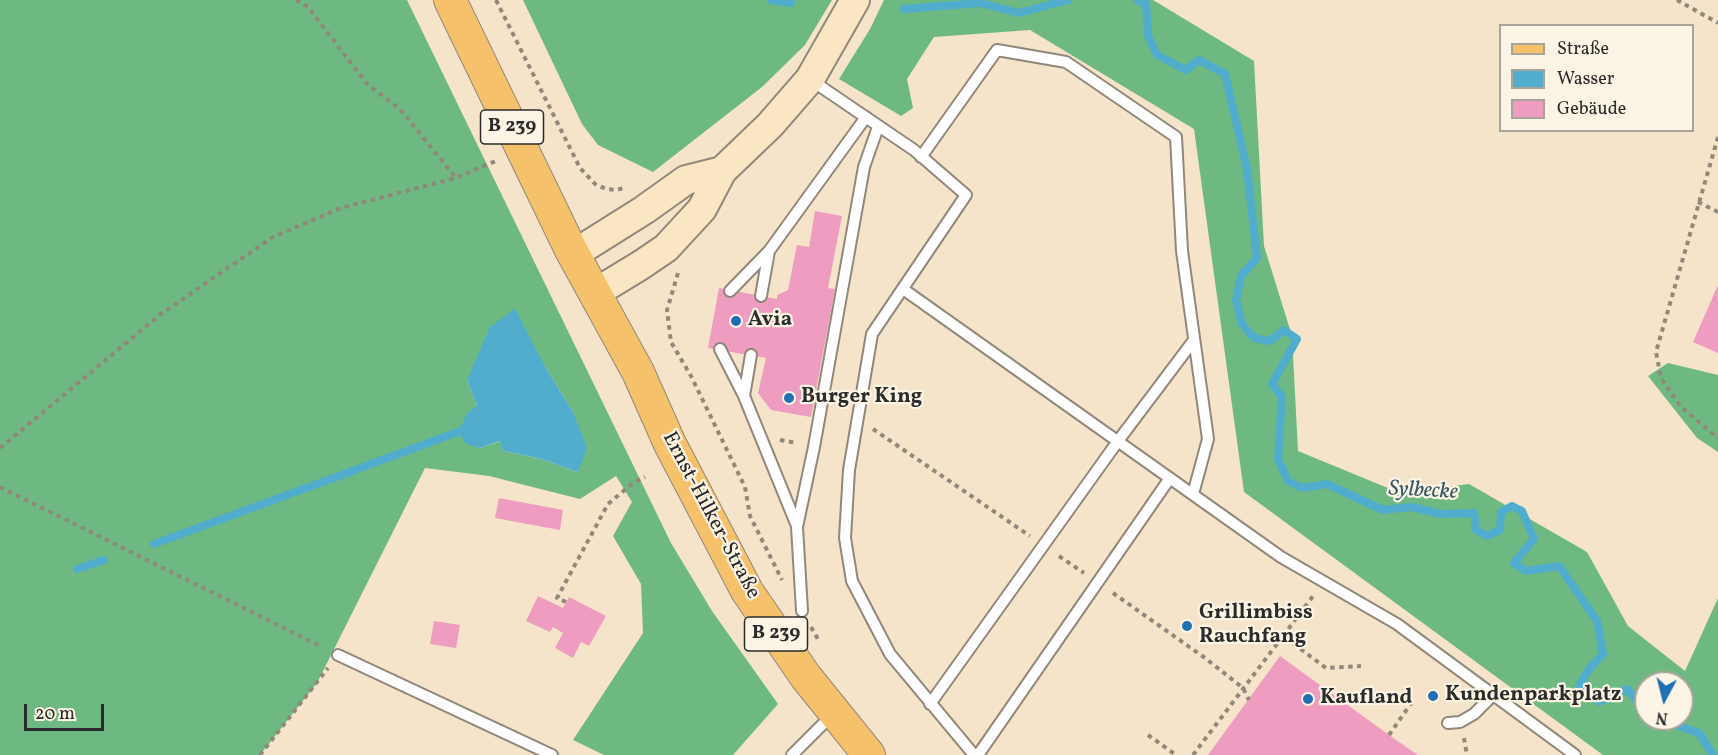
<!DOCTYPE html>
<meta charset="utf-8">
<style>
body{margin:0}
#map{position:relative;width:1718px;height:755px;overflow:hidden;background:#f6e4ca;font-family:Vollkorn,serif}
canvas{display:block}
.legend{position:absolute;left:1499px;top:24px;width:195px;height:108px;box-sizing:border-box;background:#fcf5e5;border:2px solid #a8a49b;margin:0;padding:8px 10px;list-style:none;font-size:18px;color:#2b2b2b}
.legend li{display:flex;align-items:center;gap:12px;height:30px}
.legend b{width:30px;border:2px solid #a8a49b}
.north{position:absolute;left:1634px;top:671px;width:60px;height:60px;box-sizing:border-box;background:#fcf5e5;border:2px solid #a8a49b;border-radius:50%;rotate:187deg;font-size:16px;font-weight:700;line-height:24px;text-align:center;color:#2b2b2b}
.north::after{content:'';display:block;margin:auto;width:21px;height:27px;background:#1f6fb2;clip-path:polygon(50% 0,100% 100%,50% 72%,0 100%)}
.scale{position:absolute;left:24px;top:704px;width:80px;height:27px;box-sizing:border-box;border:3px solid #2b2b2b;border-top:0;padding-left:8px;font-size:18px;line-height:21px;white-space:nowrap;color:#2b2b2b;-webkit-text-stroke:4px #fcf5e5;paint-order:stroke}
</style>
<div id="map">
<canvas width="1718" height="755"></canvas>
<ul class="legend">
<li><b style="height:8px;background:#f5c16b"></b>Straße</li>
<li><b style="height:16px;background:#50adce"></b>Wasser</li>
<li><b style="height:16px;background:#ee9cbf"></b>Gebäude</li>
</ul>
<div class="north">N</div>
<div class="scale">20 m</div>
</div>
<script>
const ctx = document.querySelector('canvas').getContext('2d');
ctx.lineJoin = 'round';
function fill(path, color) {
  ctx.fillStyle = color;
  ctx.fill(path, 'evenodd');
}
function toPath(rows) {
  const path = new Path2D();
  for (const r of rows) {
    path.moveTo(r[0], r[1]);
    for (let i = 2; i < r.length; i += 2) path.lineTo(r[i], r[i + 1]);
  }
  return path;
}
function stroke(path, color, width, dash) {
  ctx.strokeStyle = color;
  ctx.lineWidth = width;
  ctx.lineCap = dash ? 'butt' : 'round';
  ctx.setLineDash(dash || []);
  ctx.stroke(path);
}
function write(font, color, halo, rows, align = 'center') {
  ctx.font = font + ' Vollkorn,serif';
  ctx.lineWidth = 4.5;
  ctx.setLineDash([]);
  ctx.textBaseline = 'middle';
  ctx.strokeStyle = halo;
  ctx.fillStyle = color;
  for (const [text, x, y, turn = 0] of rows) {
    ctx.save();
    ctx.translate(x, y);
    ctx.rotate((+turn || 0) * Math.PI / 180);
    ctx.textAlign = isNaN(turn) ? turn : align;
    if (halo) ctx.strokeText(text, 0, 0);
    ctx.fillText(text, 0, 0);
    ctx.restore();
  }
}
fill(toPath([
 [0,0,407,0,671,543,712,611,778,704,733,755,604,755,573,740,643,633,641,584,613,536,632,502,616,476,580,499,489,476,425,468,317,683,260,755,0,755],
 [544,365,573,412,578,472,538,458,503,451,501,441,480,448,477,406,467,380],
 [523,0,832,0,805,45,762,87,653,172,598,145,582,124],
 [884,0,1153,0,1254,61,1264,246,1292,336,1298,451,1400,493,1469,484,1587,552,1628,626,1685,671,1718,598,1718,755,1603,755,1244,492,1194,129,1030,30,934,37,907,79,913,108,901,116,839,79,870,29],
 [1646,683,1682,683,1682,719,1646,719],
 [1668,363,1718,375,1718,452,1697,438,1648,376]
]), '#6eb981');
fill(toPath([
 [515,309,544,365,573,412,587,448,578,472,538,458,503,451,500,441,480,448,466,444,458,432,468,412,477,406,467,380,490,327]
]), '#50adce');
stroke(toPath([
 [771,0,791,3],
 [1137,0,1146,4,1148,36,1157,55,1186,70,1199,60,1225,74,1247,169,1257,258,1241,276,1236,300,1242,324,1254,338,1270,341,1284,330,1297,339,1272,384,1282,397,1278,459,1288,481,1302,488,1327,484,1383,510,1412,507,1440,514,1474,513,1476,530,1487,536,1500,530,1501,512,1512,506,1522,511,1534,539,1514,563,1526,571,1559,566,1597,621,1603,654,1589,669,1579,686,1599,702,1627,689,1646,712],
 [904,9,980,3,1019,13,1068,0],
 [154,544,458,432],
 [77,569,104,560],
 [1658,719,1699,733,1713,755]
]), '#50adce', 8);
fill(toPath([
 [815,211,842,216,828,288,835,289,811,417,771,410,758,393,766,358,708,348,719,288,777,299,777,295,788,290,797,245,809,247],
 [1718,285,1718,353,1693,342],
 [499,498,563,510,560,530,495,518],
 [538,596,563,608,569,597,606,616,589,646,581,642,573,658,555,648,563,633,553,627,550,632,526,621],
 [434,621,460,625,456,648,430,644],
 [1280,656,1389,735,1418,755,1208,755]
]), '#ee9cbf');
const lane = toPath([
 [811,80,914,150,966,195,872,334,849,470,845,538,852,581,890,654,974,755],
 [921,157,997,50,1066,62,1176,137,1182,251,1208,439,1193,494],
 [903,289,1281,557,1397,624,1575,755],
 [730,291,769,251],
 [761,296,769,251,866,117],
 [720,349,744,396],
 [751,355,744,396,797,526],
 [802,611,797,527,814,447,864,167,878,127],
 [338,655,552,755],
 [930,704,1118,441,1194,340],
 [1448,723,1460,722,1474,714,1493,695],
 [792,755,832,715],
 [978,755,1170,478]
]);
const secondary = toPath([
 [574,254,644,210,686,180,722,171],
 [595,293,641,265,666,248,702,209,722,171,770,125,810,79,855,0]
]);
const primary = toPath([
 [450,0,571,250,638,372,670,444,747,591,806,677,869,755]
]);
stroke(lane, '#90887a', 14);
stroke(secondary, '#90887a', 32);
stroke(primary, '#90887a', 34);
stroke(toPath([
 [296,0,308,7,367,84,400,109,456,178],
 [496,0,580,168,595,184,606,189,616,190,624,188],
 [1677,0,1718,23],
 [1718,137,1656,352,1661,378,1681,407,1718,438],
 [1698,202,1718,212],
 [678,273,667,310,671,342,691,376,745,487,750,516,782,580],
 [873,429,1030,536],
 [780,440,797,443],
 [0,448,161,314,273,237,341,208,456,178,498,160],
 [0,487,322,647],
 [1059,556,1084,573],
 [1113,593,1205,658,1243,688,1249,700],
 [566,602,557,598,608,504,633,483,645,477],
 [811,627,819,641],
 [1283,636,1313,596],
 [1148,735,1176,755],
 [1389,735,1412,702],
 [1464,738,1467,755],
 [260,755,328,668],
 [1193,755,1283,636,1326,668,1361,666]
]), '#90887a', 4, [4.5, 4.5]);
stroke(lane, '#fff', 10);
stroke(secondary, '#fbe6c4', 28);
stroke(primary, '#f5c16b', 32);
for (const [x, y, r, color] of [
 [736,321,6,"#1f6fb2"],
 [789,398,6,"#1f6fb2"],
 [1187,626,6,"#1f6fb2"],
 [1433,696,6,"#1f6fb2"],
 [1308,699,6,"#1f6fb2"]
]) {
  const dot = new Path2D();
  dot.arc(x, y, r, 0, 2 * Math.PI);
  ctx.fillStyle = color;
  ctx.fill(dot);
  stroke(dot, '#fcf5e5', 2);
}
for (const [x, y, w] of [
 [512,127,63],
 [776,634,63]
]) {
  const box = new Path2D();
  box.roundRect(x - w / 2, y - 17, w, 34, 4.5);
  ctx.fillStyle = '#fcf5e5';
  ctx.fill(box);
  stroke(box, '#2b2b2b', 1.5);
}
write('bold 20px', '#2b2b2b', null, [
 ["B 239",512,127],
 ["B 239",776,634]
]);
write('bold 21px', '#2b2b2b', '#fcf5e5', [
 ["Avia",748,321],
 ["Burger King",801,398],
 ["Grillimbiss",1199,614],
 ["Rauchfang",1199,638],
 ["Kundenparkplatz",1445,696],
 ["Kaufland",1320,699]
], 'left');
write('21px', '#2b2b2b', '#fcf5e5', [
 ["Ernst-Hilker-Straße",710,516,62]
]);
write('italic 22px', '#385864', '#fcf5e5', [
 ["Sylbecke",1423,492,3]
]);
</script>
